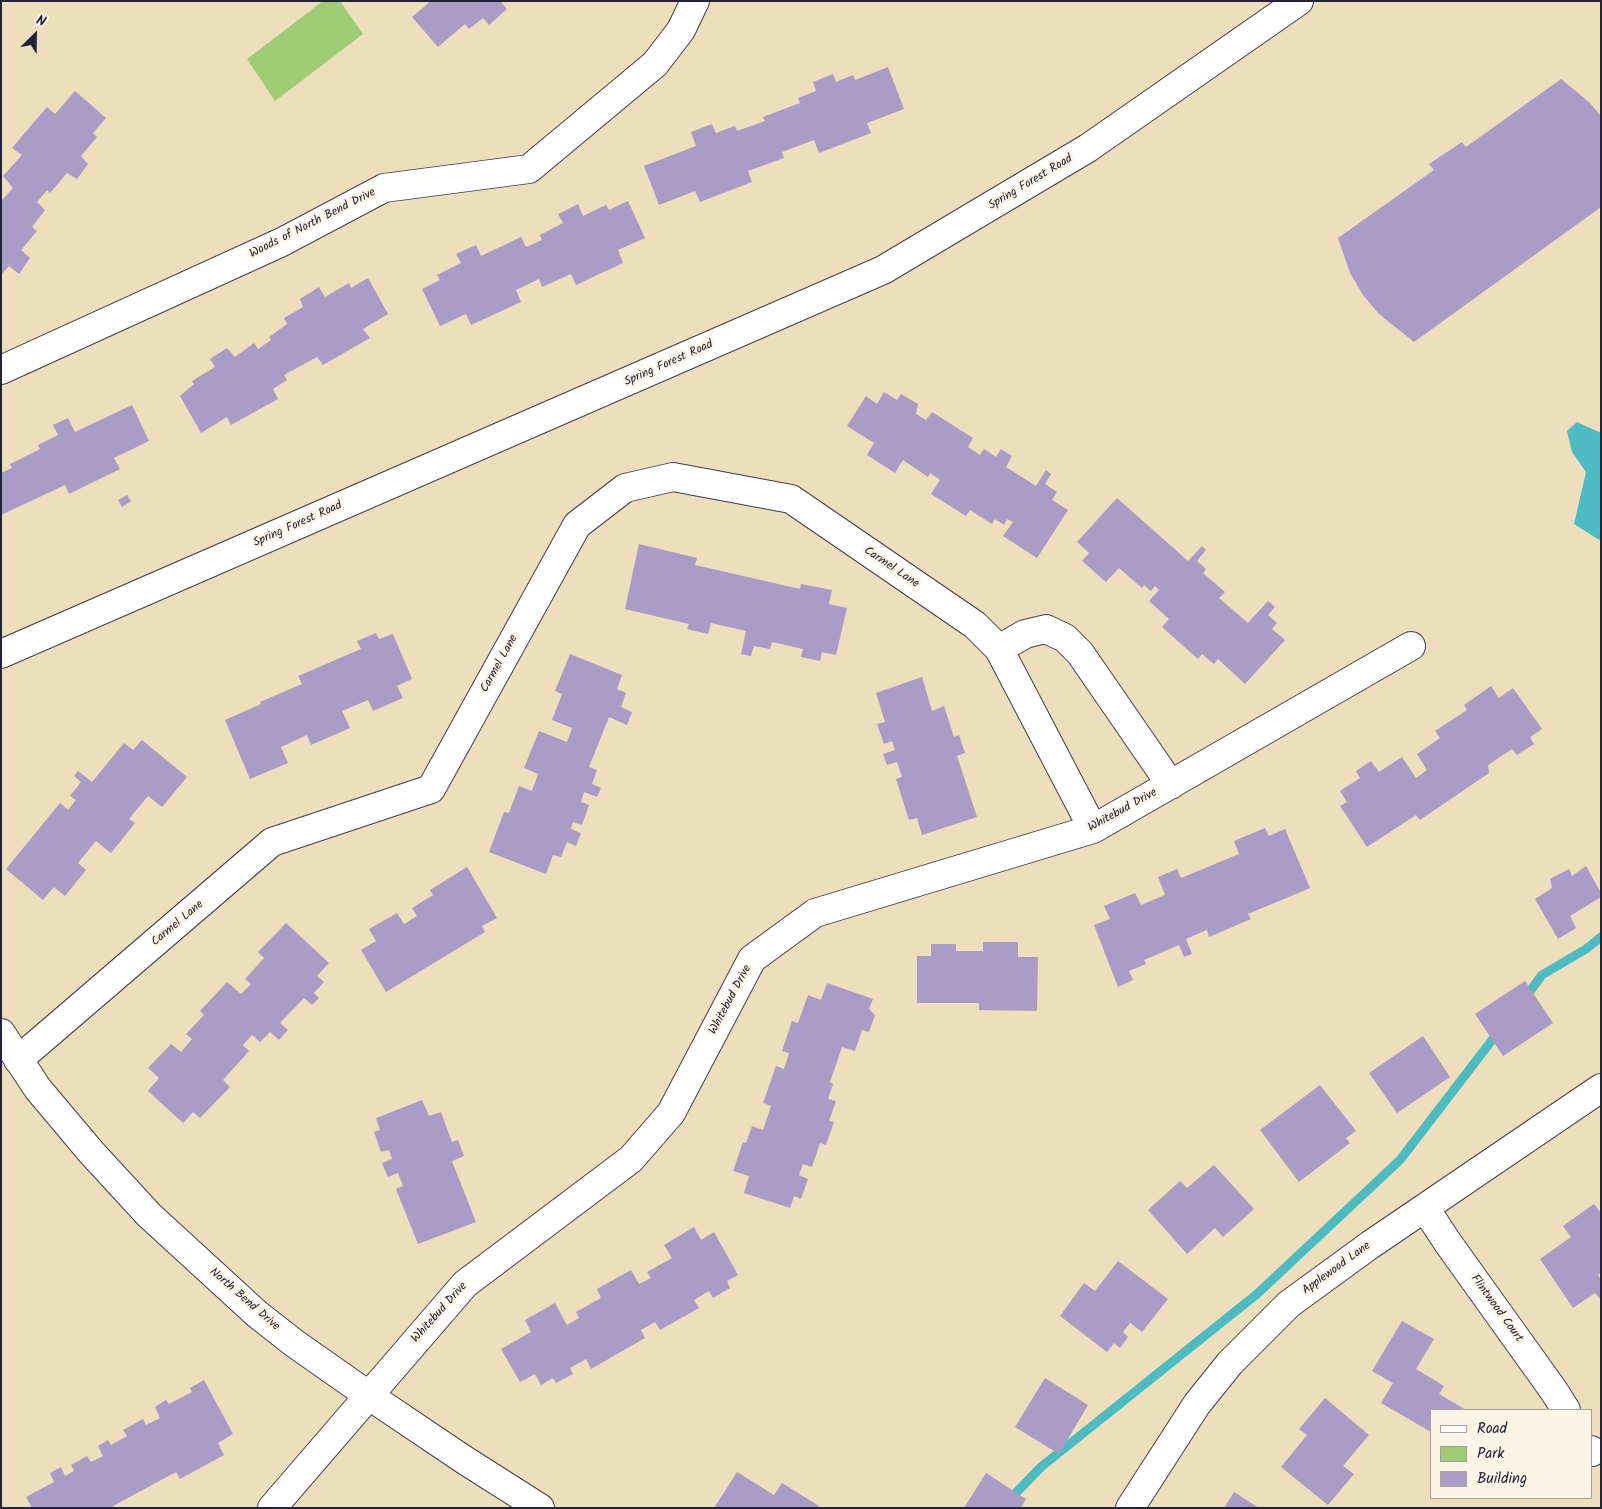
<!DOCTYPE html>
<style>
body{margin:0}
#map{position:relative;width:1602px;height:1509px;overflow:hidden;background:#eddebc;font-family:Kalam,sans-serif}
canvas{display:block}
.frame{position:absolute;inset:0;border:2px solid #22223b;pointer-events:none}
.legend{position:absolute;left:1430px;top:1409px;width:162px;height:90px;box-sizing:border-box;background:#fcf5e5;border:1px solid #a5a1a1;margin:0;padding:6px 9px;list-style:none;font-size:15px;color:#22223b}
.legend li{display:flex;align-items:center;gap:10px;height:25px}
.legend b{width:25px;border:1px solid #a5a1a1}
.north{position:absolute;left:10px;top:10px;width:50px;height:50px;-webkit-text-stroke:4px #fcf5e5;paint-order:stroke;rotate:23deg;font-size:14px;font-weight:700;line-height:20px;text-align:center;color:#22223b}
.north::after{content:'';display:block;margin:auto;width:18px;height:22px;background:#22223b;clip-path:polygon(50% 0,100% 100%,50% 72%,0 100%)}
</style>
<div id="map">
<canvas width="1602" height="1509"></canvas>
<div class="frame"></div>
<ul class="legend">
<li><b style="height:6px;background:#fff"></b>Road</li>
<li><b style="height:14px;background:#a0cb77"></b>Park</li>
<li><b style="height:14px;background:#aa9cc6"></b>Building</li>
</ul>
<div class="north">N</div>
</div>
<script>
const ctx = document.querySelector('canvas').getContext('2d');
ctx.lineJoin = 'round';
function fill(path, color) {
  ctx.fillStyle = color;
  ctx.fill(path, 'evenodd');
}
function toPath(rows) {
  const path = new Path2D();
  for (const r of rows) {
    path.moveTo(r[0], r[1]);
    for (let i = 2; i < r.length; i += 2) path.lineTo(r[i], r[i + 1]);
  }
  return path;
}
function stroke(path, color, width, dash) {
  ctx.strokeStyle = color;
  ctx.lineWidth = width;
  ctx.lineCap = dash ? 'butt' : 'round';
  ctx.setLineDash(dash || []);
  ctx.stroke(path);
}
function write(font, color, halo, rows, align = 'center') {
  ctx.font = font + ' Kalam,sans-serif';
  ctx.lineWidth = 5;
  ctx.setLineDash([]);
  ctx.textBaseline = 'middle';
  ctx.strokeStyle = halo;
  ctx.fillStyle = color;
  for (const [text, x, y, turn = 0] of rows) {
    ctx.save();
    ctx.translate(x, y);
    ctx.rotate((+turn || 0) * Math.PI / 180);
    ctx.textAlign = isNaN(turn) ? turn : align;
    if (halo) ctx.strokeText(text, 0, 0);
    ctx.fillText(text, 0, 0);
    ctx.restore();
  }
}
fill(toPath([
 [323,1,340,1,363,34,275,101,247,59]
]), '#a0cb77');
fill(toPath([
 [1577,422,1601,433,1601,541,1574,524,1586,472,1572,452,1567,431]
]), '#4cbbc2');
stroke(toPath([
 [1524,999,1542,975,1586,949,1601,937],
 [1009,1500,1041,1467,1257,1294,1400,1160,1499,1031]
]), '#4cbbc2', 9);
fill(toPath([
 [431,1,500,1,507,9,489,25,483,18,469,29,465,24,438,47,412,17],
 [888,67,904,109,867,123,871,133,819,153,814,140,782,152,784,158,748,171,752,182,700,202,695,191,659,205,644,166,696,146,691,132,712,124,716,133,735,126,737,131,765,121,763,117,800,103,798,98,816,91,813,82,833,74,836,82,853,75,855,80],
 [1561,79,1589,102,1601,116,1601,207,1414,342,1379,314,1363,295,1350,273,1338,238,1434,170,1429,164,1462,142,1466,147],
 [75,91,106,118,93,133,97,137,81,156,88,164,77,179,67,173,50,193,47,190,37,202,45,210,32,227,37,231,21,250,30,258,19,274,9,266,1,275,1,201,13,188,3,176,22,155,12,148,47,107,55,114],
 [628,201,645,238,618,250,623,263,576,285,571,274,542,287,539,279,516,290,521,302,471,325,466,314,440,326,422,289,440,280,437,275,461,263,456,254,476,245,481,256,521,237,526,247,542,240,540,235,563,223,558,214,578,204,583,216,606,205,609,210],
 [368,278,388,314,363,329,370,338,323,365,317,357,284,375,287,380,273,389,278,399,231,425,227,417,201,433,180,396,194,384,192,381,215,367,210,359,227,348,235,357,254,343,258,349,271,340,269,337,287,324,284,318,303,307,300,299,319,287,325,297,349,283,351,288],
 [884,392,897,400,901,394,918,404,916,414,926,420,932,412,973,438,968,447,980,455,984,449,996,457,1001,449,1012,456,1006,467,1036,486,1046,470,1051,474,1045,484,1057,492,1052,500,1068,510,1037,558,1003,536,1013,522,1007,519,1004,525,995,519,992,524,970,510,966,516,931,494,940,480,930,473,928,477,903,460,895,473,867,455,874,443,847,426,866,396,877,404],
 [132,405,149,441,114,458,120,469,69,494,65,485,1,515,1,473,12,468,10,464,40,449,38,445,58,435,53,425,68,418,75,432],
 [127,495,131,501,122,507,118,500],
 [1117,498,1188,561,1202,546,1206,550,1197,561,1206,569,1203,573,1225,592,1219,598,1248,623,1268,601,1275,607,1268,615,1277,623,1272,629,1285,640,1245,684,1218,659,1214,664,1202,654,1198,659,1162,627,1169,619,1149,601,1159,590,1155,586,1151,591,1144,585,1142,588,1119,568,1106,582,1082,561,1089,553,1077,542],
 [639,544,697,558,695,565,800,589,801,584,832,590,829,604,847,608,836,655,822,652,820,661,801,657,803,649,772,642,770,649,754,646,751,656,741,654,746,631,711,623,708,634,687,629,689,624,625,609],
 [376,633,379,639,393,634,412,679,397,686,403,698,373,711,368,700,342,711,350,728,311,745,307,735,281,747,288,763,250,779,225,720,261,704,260,702,302,684,298,676,361,649,357,641],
 [570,654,622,675,617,689,626,693,621,707,632,712,627,725,609,717,589,767,597,770,592,784,601,788,597,797,584,792,581,802,589,805,582,825,573,822,571,829,581,833,576,846,567,842,561,857,553,855,546,874,489,852,504,812,509,813,519,786,532,791,538,774,524,768,539,731,567,742,572,728,552,720,562,694,555,691],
 [922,677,932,711,944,706,954,737,959,735,965,753,957,756,977,817,922,835,917,818,909,820,896,779,902,777,897,762,887,765,883,754,895,750,892,741,884,744,877,724,885,722,876,693],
 [1491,686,1499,698,1513,688,1542,729,1530,737,1534,744,1517,755,1512,749,1488,765,1489,773,1420,820,1416,815,1367,847,1340,806,1347,802,1340,791,1360,778,1356,771,1371,761,1379,772,1402,757,1416,778,1427,770,1417,754,1440,738,1435,731,1467,710,1464,705],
 [142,740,187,777,162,807,148,796,129,819,135,823,111,853,96,841,78,863,86,870,65,896,54,887,43,900,6,869,60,803,68,810,76,800,70,796,81,782,74,776,78,771,92,782,124,743,133,750],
 [1265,828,1269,836,1285,829,1310,888,1248,914,1251,919,1209,937,1207,930,1186,939,1192,954,1184,957,1179,945,1144,960,1146,964,1129,971,1133,980,1118,987,1094,925,1110,919,1104,906,1135,893,1141,905,1165,895,1158,877,1177,869,1181,878,1239,854,1234,841],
 [1586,866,1601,893,1601,897,1570,916,1576,928,1558,939,1535,899,1552,888,1550,879,1569,869,1572,876],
 [467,867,497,918,482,926,485,932,386,992,361,950,376,941,369,929,397,913,404,924,417,916,412,908,433,895,430,890],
 [286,923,329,963,317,976,324,982,314,993,319,998,312,1005,304,998,280,1023,288,1030,279,1040,270,1032,260,1042,252,1035,243,1045,249,1051,223,1080,230,1087,200,1118,193,1112,183,1123,148,1091,159,1078,148,1068,171,1044,181,1052,192,1039,186,1034,204,1015,200,1011,227,982,241,994,251,984,245,979,264,958,258,952],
 [983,942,1018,942,1018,957,1038,957,1037,1011,979,1010,979,1003,917,1003,917,956,931,956,931,944,956,944,956,951,983,951],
 [1525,981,1553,1023,1503,1056,1475,1014],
 [827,983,873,999,869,1009,875,1015,869,1032,862,1030,855,1051,842,1047,830,1082,833,1084,828,1099,836,1101,829,1121,834,1122,826,1145,820,1143,812,1167,803,1164,799,1175,808,1179,801,1199,794,1196,790,1208,744,1193,749,1176,733,1171,743,1142,746,1143,752,1126,763,1130,771,1106,763,1103,776,1066,784,1069,789,1053,782,1051,792,1021,798,1023,808,995,821,1000],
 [1423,1036,1450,1077,1397,1113,1369,1073],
 [1320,1085,1356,1131,1346,1138,1350,1143,1299,1182,1260,1130],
 [422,1100,429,1116,441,1112,452,1142,458,1140,464,1156,452,1161,476,1222,418,1244,396,1189,403,1186,398,1173,388,1177,382,1163,392,1159,389,1150,381,1152,374,1132,380,1130,376,1118],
 [1214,1165,1254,1209,1223,1237,1215,1228,1187,1254,1148,1210,1180,1181,1187,1188],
 [1594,1204,1601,1213,1601,1273,1598,1275,1601,1280,1601,1300,1595,1293,1573,1308,1540,1259,1571,1237,1563,1226],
 [694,1227,701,1240,714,1232,738,1275,727,1281,730,1288,713,1298,709,1291,694,1300,699,1308,660,1330,655,1322,641,1330,645,1338,591,1369,586,1359,570,1368,573,1374,556,1383,553,1378,541,1385,535,1374,520,1382,501,1349,531,1332,525,1320,555,1303,567,1325,579,1318,576,1312,601,1298,597,1289,631,1270,639,1284,651,1278,647,1272,672,1258,664,1245],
 [1118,1261,1168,1299,1142,1332,1130,1323,1123,1332,1128,1337,1120,1348,1114,1343,1107,1352,1060,1316,1084,1283,1095,1291],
 [1402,1321,1434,1339,1416,1369,1444,1386,1439,1394,1466,1410,1431,1410,1431,1432,1381,1403,1393,1383,1372,1371],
 [1045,1378,1088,1405,1059,1454,1015,1427],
 [204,1380,233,1434,218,1443,224,1455,180,1479,176,1472,113,1506,114,1508,32,1508,26,1497,54,1482,50,1473,61,1467,65,1476,74,1471,71,1465,87,1456,91,1462,103,1456,98,1446,108,1440,111,1445,127,1436,123,1430,143,1419,146,1425,160,1418,155,1407,166,1400,169,1404,192,1392,190,1388],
 [1325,1398,1369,1435,1343,1466,1354,1474,1328,1505,1281,1467,1307,1435,1299,1429],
 [737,1472,774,1495,782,1483,819,1506,818,1508,714,1508],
 [986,1473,1026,1499,1021,1508,964,1508],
 [1234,1492,1259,1508,1224,1508]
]), '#aa9cc6');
const minor = toPath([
 [1,370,282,242,384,188,529,169,655,64,681,30,695,1],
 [999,649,1025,634,1046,629,1065,638,1080,653,1171,785],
 [1,1033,38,1089,91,1152,149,1215,257,1314,294,1343,368,1395,463,1459,540,1508],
 [18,1060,272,842,431,789,577,525,625,488,673,477,791,499,975,625,999,649,1093,829],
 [1425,1208,1448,1243,1554,1391,1566,1410],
 [1591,1450,1592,1452],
 [272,1508,465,1284,631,1159,671,1113,752,959,815,913,1093,829,1411,646],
 [1130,1508,1197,1404,1230,1363,1289,1304,1370,1245,1601,1088]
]);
const major = toPath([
 [1,654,883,270,1088,148,1299,1]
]);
stroke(minor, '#403e4e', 30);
stroke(major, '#403e4e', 30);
stroke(minor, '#fff', 28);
stroke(major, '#fff', 28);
write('12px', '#22223b', '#fcf5e5', [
 ["Spring Forest Road",1031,183,-31],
 ["Woods of North Bend Drive",313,224,-27],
 ["Spring Forest Road",669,364,-24],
 ["Spring Forest Road",298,525,-24],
 ["Carmel Lane",891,568,34],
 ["Carmel Lane",500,664,-61],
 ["Whitebud Drive",1123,811,-29],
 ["Carmel Lane",178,924,-40],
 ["Whitebud Drive",731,1000,-62],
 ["Applewood Lane",1337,1269,-36],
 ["North Bend Drive",244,1300,41],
 ["Flintwood Court",1496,1309,54],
 ["Whitebud Drive",440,1313,-48]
]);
</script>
